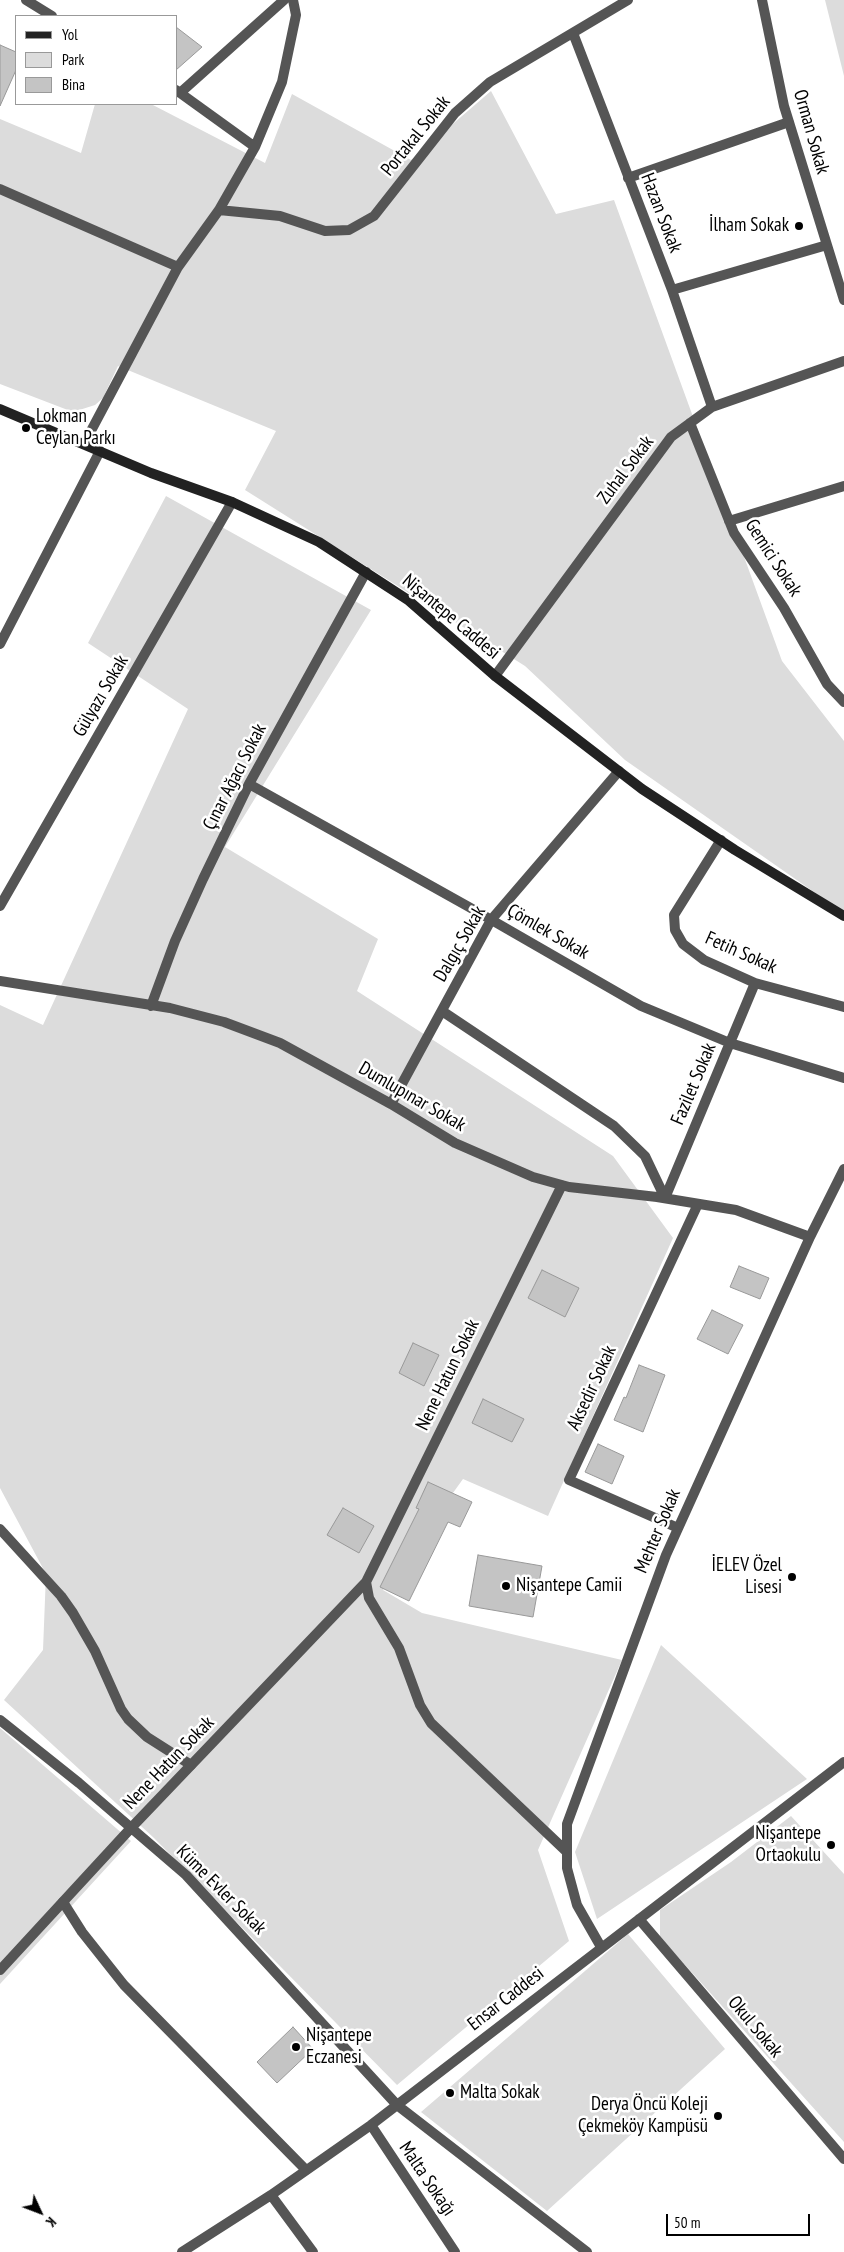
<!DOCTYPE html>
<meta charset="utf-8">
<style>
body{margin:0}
#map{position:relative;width:844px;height:2252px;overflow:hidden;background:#fff;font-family:"PT Sans Narrow",sans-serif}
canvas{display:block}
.legend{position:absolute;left:15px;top:15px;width:162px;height:90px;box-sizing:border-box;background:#fff;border:1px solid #999;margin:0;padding:6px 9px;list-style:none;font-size:15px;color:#000}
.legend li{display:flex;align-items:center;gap:10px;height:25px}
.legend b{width:25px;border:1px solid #999}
.north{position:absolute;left:15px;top:2187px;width:50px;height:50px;-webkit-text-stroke:4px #fff;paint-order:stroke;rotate:133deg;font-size:14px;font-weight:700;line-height:20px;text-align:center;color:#000}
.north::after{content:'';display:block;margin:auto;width:18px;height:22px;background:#000;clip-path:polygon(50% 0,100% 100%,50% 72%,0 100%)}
.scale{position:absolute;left:666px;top:2214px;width:144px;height:22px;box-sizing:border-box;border:2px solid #000;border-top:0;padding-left:6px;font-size:15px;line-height:18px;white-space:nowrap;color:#000;-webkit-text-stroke:4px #fff;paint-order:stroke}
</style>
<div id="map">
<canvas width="844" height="2252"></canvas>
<ul class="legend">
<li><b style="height:6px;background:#222"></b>Yol</li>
<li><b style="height:14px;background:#dcdcdc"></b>Park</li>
<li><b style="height:14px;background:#c4c4c4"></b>Bina</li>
</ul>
<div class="north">K</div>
<div class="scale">50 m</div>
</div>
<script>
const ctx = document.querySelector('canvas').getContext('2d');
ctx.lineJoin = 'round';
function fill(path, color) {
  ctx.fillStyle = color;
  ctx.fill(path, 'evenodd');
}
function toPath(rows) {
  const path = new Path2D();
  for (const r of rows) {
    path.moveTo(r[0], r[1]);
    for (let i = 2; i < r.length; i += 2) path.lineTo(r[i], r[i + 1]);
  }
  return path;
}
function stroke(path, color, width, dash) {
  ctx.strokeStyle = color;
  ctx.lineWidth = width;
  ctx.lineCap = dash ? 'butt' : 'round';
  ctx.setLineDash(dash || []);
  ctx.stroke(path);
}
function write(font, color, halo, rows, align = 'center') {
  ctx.font = font + ' "PT Sans Narrow",sans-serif';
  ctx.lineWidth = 5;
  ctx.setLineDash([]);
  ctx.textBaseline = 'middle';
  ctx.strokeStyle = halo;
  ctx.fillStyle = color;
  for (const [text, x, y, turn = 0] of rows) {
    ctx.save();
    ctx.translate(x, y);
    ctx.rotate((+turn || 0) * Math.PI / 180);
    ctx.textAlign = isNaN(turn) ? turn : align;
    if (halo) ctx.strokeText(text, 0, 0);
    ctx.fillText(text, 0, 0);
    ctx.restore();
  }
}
fill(toPath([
 [825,0,844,0,844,76],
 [491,91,556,214,614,200,782,661,844,741,844,913,625,760,525,666,245,490,276,431,118,366,103,398,95,405,73,412,0,384,0,119,81,153,95,104,151,104,265,163,292,94,411,160],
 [166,496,371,610,225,847,378,939,357,991,613,1156,673,1238,548,1516,463,1479,383,1590,422,1613,622,1660,538,1850,569,1941,397,2085,154,1838,4,1700,43,1650,46,1574,0,1488,0,1005,43,1025,188,709,88,643],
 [661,1645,807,1779,597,1919,575,1852],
 [0,1728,131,1841,0,1984],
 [791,1816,844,1874,844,2142,660,1937,660,1910,731,1862],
 [628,1934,725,2049,547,2211,421,2112]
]), '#dcdcdc');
const building = toPath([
 [176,27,202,47,176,70,176,27],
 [0,45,16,52,16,70,0,106,0,45],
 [739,1266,769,1278,760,1299,730,1287,739,1266],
 [542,1270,579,1288,565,1317,528,1298,542,1270],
 [712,1310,743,1325,728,1354,697,1339,712,1310],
 [413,1343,439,1355,424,1386,399,1373,413,1343],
 [639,1365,665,1375,643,1432,614,1420,624,1397,626,1398,639,1365],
 [483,1399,524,1419,512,1442,472,1423,483,1399],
 [598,1444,624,1456,612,1484,585,1472,598,1444],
 [428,1482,472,1502,460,1527,448,1522,409,1601,380,1587,419,1509,416,1508,428,1482],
 [343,1508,374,1526,359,1553,327,1535,343,1508],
 [478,1555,542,1566,533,1617,469,1606,478,1555],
 [293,2027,313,2049,277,2083,257,2062,293,2027]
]);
fill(building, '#c4c4c4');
stroke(building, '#999', 1);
stroke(toPath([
 [0,1529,61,1596,73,1613,95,1651,121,1709,128,1719,147,1737,191,1765],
 [63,1902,82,1932,124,1985,306,2170]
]), '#555', 10);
stroke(toPath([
 [26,0,52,16],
 [762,0,784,106,844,300],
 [573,33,672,290,712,407],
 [176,90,255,147],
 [180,93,284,0],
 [628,178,789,122],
 [0,189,178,267],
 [219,210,280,216,325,231,349,230,374,216,455,113,490,82,628,0],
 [672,290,827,245],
 [690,423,734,533,784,608,827,684,844,702],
 [84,444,178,267,219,210,255,147,282,82,296,15,293,0],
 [729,521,844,486],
 [0,644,100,451],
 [495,676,671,437,712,407,844,361],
 [249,784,469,907,641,1006,730,1043,844,1078],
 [721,840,674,915,675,930,683,944,704,960,755,983,844,1007],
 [0,906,232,502],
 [0,981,170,1008,224,1022,280,1043,391,1104,455,1143,533,1177,569,1187,657,1197,736,1210,810,1237],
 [151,1006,175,941,203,879,249,784,366,572],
 [442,1011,614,1126,645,1156,665,1198],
 [391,1104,491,920,619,771],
 [562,1185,366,1582,369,1598,399,1648,420,1705,431,1723,567,1852],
 [665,1198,755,983],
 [678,1528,569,1480,698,1204],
 [0,1720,79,1783,186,1875,397,2105,587,2252],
 [639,1919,844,2159],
 [601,1947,577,1905,567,1868,567,1824,666,1555,810,1237,844,1169],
 [0,1970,131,1828,366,1582],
 [371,2125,455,2252],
 [271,2195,313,2252],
 [182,2252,271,2195,371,2125,844,1762]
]), '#555', 10);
stroke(toPath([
 [0,409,151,473,232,502,319,542,408,600,495,676,642,789,735,850,844,916]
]), '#222', 10);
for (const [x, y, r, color] of [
 [799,226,5,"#000"],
 [26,428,5,"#000"],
 [792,1577,5,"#000"],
 [506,1586,5,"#000"],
 [831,1845,5,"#000"],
 [296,2047,5,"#000"],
 [450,2093,5,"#000"],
 [718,2116,5,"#000"]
]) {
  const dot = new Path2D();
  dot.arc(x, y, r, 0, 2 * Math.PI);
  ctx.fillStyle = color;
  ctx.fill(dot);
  stroke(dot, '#fff', 2);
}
write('19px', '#000', '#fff', [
 ["Orman Sokak",811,132,74],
 ["Portakal Sokak",416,136,-51],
 ["Hazan Sokak",661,213,69],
 ["Zuhal Sokak",626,470,-53],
 ["Gemici Sokak",773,558,57],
 ["Nişantepe Caddesi",451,617,40],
 ["Gülyazı Sokak",101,696,-60],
 ["Çınar Ağacı Sokak",235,777,-63],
 ["Çömlek Sokak",548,932,30],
 ["Dalgıç Sokak",460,944,-60],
 ["Fetih Sokak",741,953,24],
 ["Fazilet Sokak",694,1084,-67],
 ["Dumlupınar Sokak",412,1097,30],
 ["Nene Hatun Sokak",448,1375,-64],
 ["Aksedir Sokak",592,1388,-65],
 ["Mehter Sokak",658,1531,-67],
 ["Nene Hatun Sokak",169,1763,-46],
 ["Küme Evler Sokak",221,1890,45],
 ["Ensar Caddesi",506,1999,-38],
 ["Okul Sokak",755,2027,50],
 ["Malta Sokağı",427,2179,56]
]);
write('19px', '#000', '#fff', [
 ["İlham Sokak",789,226],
 ["Lokman",36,417,"left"],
 ["Ceylan Parkı",36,439,"left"],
 ["İELEV Özel",782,1566],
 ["Lisesi",782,1588],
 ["Nişantepe Camii",516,1586,"left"],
 ["Nişantepe",821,1834],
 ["Ortaokulu",821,1856],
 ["Nişantepe",306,2036,"left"],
 ["Eczanesi",306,2058,"left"],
 ["Malta Sokak",460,2093,"left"],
 ["Derya Öncü Koleji",708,2105],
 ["Çekmeköy Kampüsü",708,2127]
], 'right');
</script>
